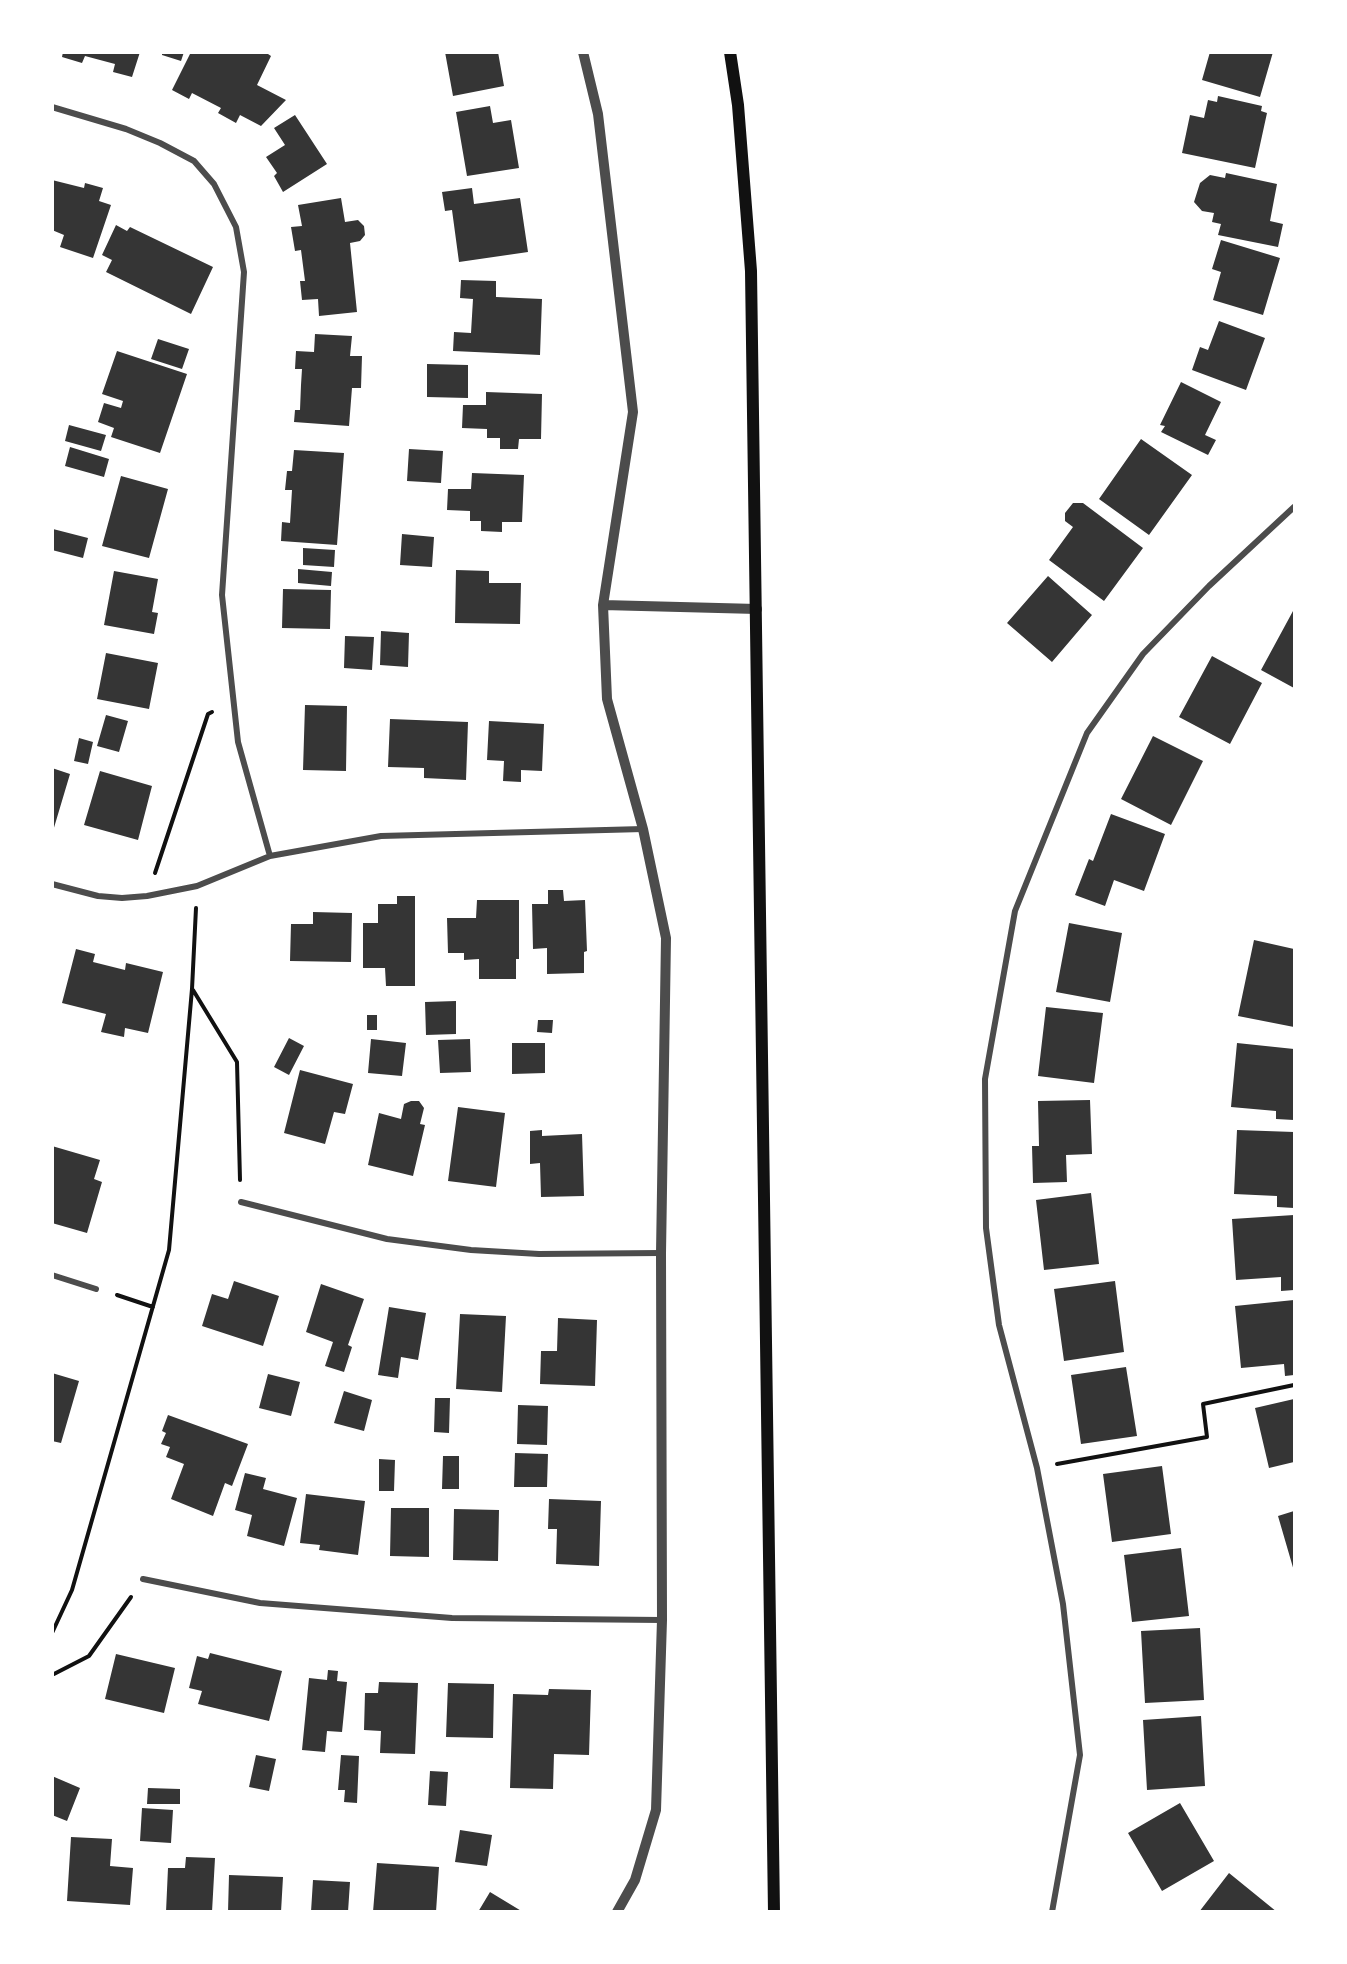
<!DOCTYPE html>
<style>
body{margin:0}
#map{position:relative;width:1347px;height:1964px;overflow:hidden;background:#fff;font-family:Jost,sans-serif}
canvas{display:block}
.frame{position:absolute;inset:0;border:54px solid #fff;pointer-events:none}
</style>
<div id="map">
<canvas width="1347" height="1964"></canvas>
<div class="frame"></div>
</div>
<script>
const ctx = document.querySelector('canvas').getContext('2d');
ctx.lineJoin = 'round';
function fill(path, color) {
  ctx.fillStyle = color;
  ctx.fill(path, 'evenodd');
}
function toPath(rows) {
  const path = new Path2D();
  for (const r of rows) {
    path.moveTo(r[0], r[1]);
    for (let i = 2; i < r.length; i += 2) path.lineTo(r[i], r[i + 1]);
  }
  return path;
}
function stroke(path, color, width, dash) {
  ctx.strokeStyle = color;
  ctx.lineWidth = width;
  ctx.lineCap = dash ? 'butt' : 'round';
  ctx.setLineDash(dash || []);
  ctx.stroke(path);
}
fill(toPath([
 [63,52,140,52,132,77,113,72,115,64,85,56,82,63,62,57],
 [162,52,184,52,181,61,162,55],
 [191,52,265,52,271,56,257,85,286,100,261,126,240,115,236,123,218,113,221,108,192,93,189,99,172,90],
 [445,52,498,52,504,86,453,96],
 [1210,52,1273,52,1260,97,1202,80],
 [1218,96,1262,106,1261,111,1267,113,1255,168,1182,153,1190,115,1204,118,1208,100,1217,102],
 [490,106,493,123,511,120,519,168,467,176,456,112],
 [295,115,327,164,283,192,274,176,277,173,266,157,285,145,274,128],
 [1226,173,1277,184,1270,221,1283,224,1278,247,1218,235,1221,224,1212,222,1214,213,1202,211,1194,202,1200,183,1210,175,1225,178],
 [52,180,84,188,85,183,103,188,99,201,111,205,93,258,60,247,64,235,52,230],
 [472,188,474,204,520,198,528,252,459,262,452,210,445,211,442,192],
 [341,198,345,222,358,220,364,226,365,235,360,241,350,243,357,312,319,316,318,299,302,300,300,281,305,281,301,250,295,251,291,227,302,226,298,205],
 [116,225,127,231,130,227,213,267,191,314,106,272,112,260,102,255],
 [1221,240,1280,258,1263,315,1213,300,1221,272,1212,269],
 [461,280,496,281,496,297,542,299,540,355,453,351,454,332,471,333,473,299,460,298],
 [1219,321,1265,338,1246,390,1192,370,1200,347,1208,350],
 [315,334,352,336,350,356,362,356,361,388,352,388,349,426,294,422,295,410,300,410,301,385,302,369,295,369,296,351,314,352],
 [158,339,189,349,182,369,151,359],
 [117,351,187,374,160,453,111,437,114,428,98,422,104,403,121,408,123,401,102,394],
 [427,364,468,365,468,398,427,397],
 [1181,382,1221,402,1205,435,1216,440,1208,455,1161,432,1165,426,1160,425],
 [486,392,542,394,541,439,519,439,518,449,500,449,500,438,487,438,487,429,462,428,463,405,486,405],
 [69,425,106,435,101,451,65,441],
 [1141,439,1192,475,1149,535,1099,499],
 [70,447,109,459,104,477,65,466],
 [409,449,443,451,441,483,407,481],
 [294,450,344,453,337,545,281,541,282,522,290,523,292,490,285,490,287,471,292,471],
 [472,473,524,475,522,522,502,522,502,532,481,531,481,521,470,521,470,511,447,510,448,489,471,489],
 [121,476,168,489,149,558,102,546],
 [1073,503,1083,503,1143,548,1104,601,1049,560,1073,527,1065,521,1065,513],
 [53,529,88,538,83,558,52,550],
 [402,534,434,537,432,567,400,565],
 [303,548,335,550,334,567,303,565],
 [298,569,332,572,331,586,298,583],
 [456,570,489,571,489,583,521,583,520,624,455,623],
 [114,571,158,579,152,612,158,613,154,634,104,625],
 [1048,576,1092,615,1052,662,1007,623],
 [283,589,331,590,330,629,282,628],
 [1293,611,1294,612,1294,688,1261,670],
 [381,631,409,633,408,667,380,665],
 [345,636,374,637,372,670,344,668],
 [106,653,158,663,149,709,97,699],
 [1212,656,1262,683,1230,744,1179,717],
 [305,705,347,706,346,771,303,770],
 [106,715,128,721,119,752,97,746],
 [390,719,468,722,466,780,424,778,424,768,388,767],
 [489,721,544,724,542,771,521,770,521,782,503,781,504,761,487,760],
 [1153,736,1203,761,1171,825,1121,799],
 [79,738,93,742,88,764,74,761],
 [52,768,70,774,53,831,52,831],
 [100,771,152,786,138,840,84,825],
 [1111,814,1165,834,1144,891,1114,880,1105,906,1075,895,1089,859,1093,861],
 [548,890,563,890,564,901,585,900,587,951,584,952,584,973,547,974,547,948,533,949,532,904,548,904],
 [397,896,415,896,415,986,386,986,385,968,363,968,363,923,378,923,378,904,397,904],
 [477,900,519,900,519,959,516,959,516,979,479,979,479,959,464,960,464,953,448,953,447,918,476,918],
 [313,912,352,913,351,962,290,961,291,924,313,924],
 [1069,923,1122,933,1110,1002,1056,992],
 [1254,940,1294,949,1294,1027,1238,1016],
 [76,949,95,954,93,962,125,970,126,963,163,972,148,1033,125,1028,124,1037,101,1032,106,1014,62,1003],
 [456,1001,456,1034,426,1035,425,1002],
 [1046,1007,1103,1013,1094,1083,1038,1076],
 [367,1015,377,1015,377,1030,367,1030],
 [538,1020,553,1020,552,1033,537,1032],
 [289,1038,304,1046,289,1075,274,1067],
 [371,1039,406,1043,402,1076,368,1073],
 [470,1039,471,1072,440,1073,438,1040],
 [512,1043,545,1043,545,1073,512,1074],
 [1237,1043,1294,1049,1294,1120,1276,1119,1276,1111,1231,1107],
 [300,1070,353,1084,345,1114,334,1112,325,1144,284,1133],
 [1090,1100,1092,1154,1066,1155,1067,1182,1033,1183,1032,1146,1039,1146,1038,1101],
 [411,1101,419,1101,424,1108,420,1124,425,1125,413,1176,368,1165,379,1113,401,1119,404,1104],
 [458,1107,505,1113,496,1187,448,1181],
 [542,1130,542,1136,582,1134,584,1196,541,1197,540,1163,530,1164,530,1131],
 [1237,1130,1294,1132,1294,1208,1277,1207,1277,1196,1234,1194],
 [52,1146,100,1160,94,1179,102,1182,87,1233,52,1223],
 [1091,1193,1099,1264,1044,1270,1036,1200],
 [1294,1215,1294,1290,1281,1291,1281,1277,1236,1280,1232,1219],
 [234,1281,279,1296,263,1346,202,1326,212,1294,228,1299],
 [1115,1281,1124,1352,1064,1361,1054,1289],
 [321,1284,364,1299,348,1345,352,1347,344,1372,325,1366,333,1342,306,1332],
 [1294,1300,1294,1375,1285,1376,1284,1364,1241,1368,1235,1306],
 [389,1307,426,1313,418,1360,401,1357,398,1378,378,1375],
 [460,1314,506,1316,502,1392,456,1389],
 [558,1318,597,1320,595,1386,540,1384,541,1351,557,1351],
 [1126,1367,1137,1436,1081,1444,1071,1375],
 [52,1373,79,1381,61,1443,52,1441],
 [268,1374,300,1382,291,1416,259,1408],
 [344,1391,372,1400,364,1431,334,1423],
 [435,1398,450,1398,449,1433,434,1432],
 [1294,1399,1294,1462,1269,1468,1255,1408],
 [518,1405,548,1406,547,1445,517,1444],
 [168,1415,248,1444,232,1486,225,1483,213,1516,171,1499,184,1464,166,1457,170,1447,161,1444,166,1433,162,1431],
 [515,1453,548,1454,547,1487,514,1487],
 [443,1456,459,1456,459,1489,442,1489],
 [379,1459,395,1460,394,1491,379,1491],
 [1162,1466,1171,1534,1112,1542,1103,1474],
 [245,1473,266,1478,263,1489,297,1498,284,1546,247,1536,252,1515,235,1510],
 [306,1494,365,1501,358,1555,319,1550,320,1545,300,1543],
 [549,1499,601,1501,599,1566,556,1564,557,1529,548,1529],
 [391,1508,429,1508,429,1557,390,1556],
 [454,1509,499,1510,498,1561,453,1560],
 [1294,1511,1294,1571,1278,1516],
 [1181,1548,1189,1616,1132,1622,1124,1555],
 [1200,1628,1204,1700,1145,1703,1141,1631],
 [210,1653,282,1671,269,1721,198,1704,202,1691,189,1688,197,1656,208,1659],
 [116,1654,175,1668,164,1713,105,1699],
 [328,1670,338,1671,337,1681,347,1682,342,1732,327,1731,325,1752,302,1750,309,1678,327,1680],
 [379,1682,418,1683,415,1754,380,1753,381,1731,364,1730,365,1693,378,1693],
 [448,1683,494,1684,493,1738,446,1737],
 [549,1689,591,1690,589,1755,554,1754,553,1789,510,1788,513,1694,548,1695],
 [1201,1716,1205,1786,1147,1790,1143,1720],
 [256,1755,276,1759,269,1791,249,1787],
 [341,1755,359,1756,357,1803,344,1802,345,1790,338,1790],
 [430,1771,448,1772,446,1806,428,1805],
 [52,1776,80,1788,67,1821,52,1815],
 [148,1788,180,1789,180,1804,147,1804],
 [1180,1803,1214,1861,1162,1891,1128,1833],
 [142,1808,173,1810,171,1843,140,1841],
 [460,1830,492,1835,487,1866,455,1862],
 [71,1837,112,1839,110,1866,133,1868,130,1905,67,1901],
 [186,1857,215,1858,212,1912,166,1912,168,1868,185,1868],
 [377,1863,439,1867,436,1912,373,1912],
 [1229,1873,1277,1912,1199,1912],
 [229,1875,283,1877,281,1912,228,1912],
 [313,1880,350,1882,348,1912,311,1912],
 [490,1892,523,1912,478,1912]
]), '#353535');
stroke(toPath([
 [155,873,208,714,212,712],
 [193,990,237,1062,240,1180],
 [117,1295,153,1307],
 [1057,1464,1207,1437,1203,1404,1294,1385],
 [52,1633,72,1590,169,1250,192,989,196,908],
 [52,1675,89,1656,131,1597]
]), '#111', 4);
stroke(toPath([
 [52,107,126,129,160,143,194,161,214,184,236,227,244,272,222,595,238,742,270,856],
 [52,884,98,896,122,898,147,896,197,886,270,856,381,836,643,829],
 [241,1202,387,1239,471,1250,539,1254,661,1253],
 [52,1275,96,1289],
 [143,1579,260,1603,452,1618,662,1620],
 [1052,1912,1080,1755,1063,1604,1037,1468,999,1325,986,1228,985,1079,1015,911,1087,733,1143,654,1209,586,1294,507]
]), '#4c4c4c', 6);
stroke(toPath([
 [583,52,598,114,633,412,603,605,607,699,643,829,666,938,661,1253,662,1620,656,1810,635,1880,617,1912],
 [603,605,757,609]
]), '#4c4c4c', 10);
stroke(toPath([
 [730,52,738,105,751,271,774,1912]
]), '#111', 12);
</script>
